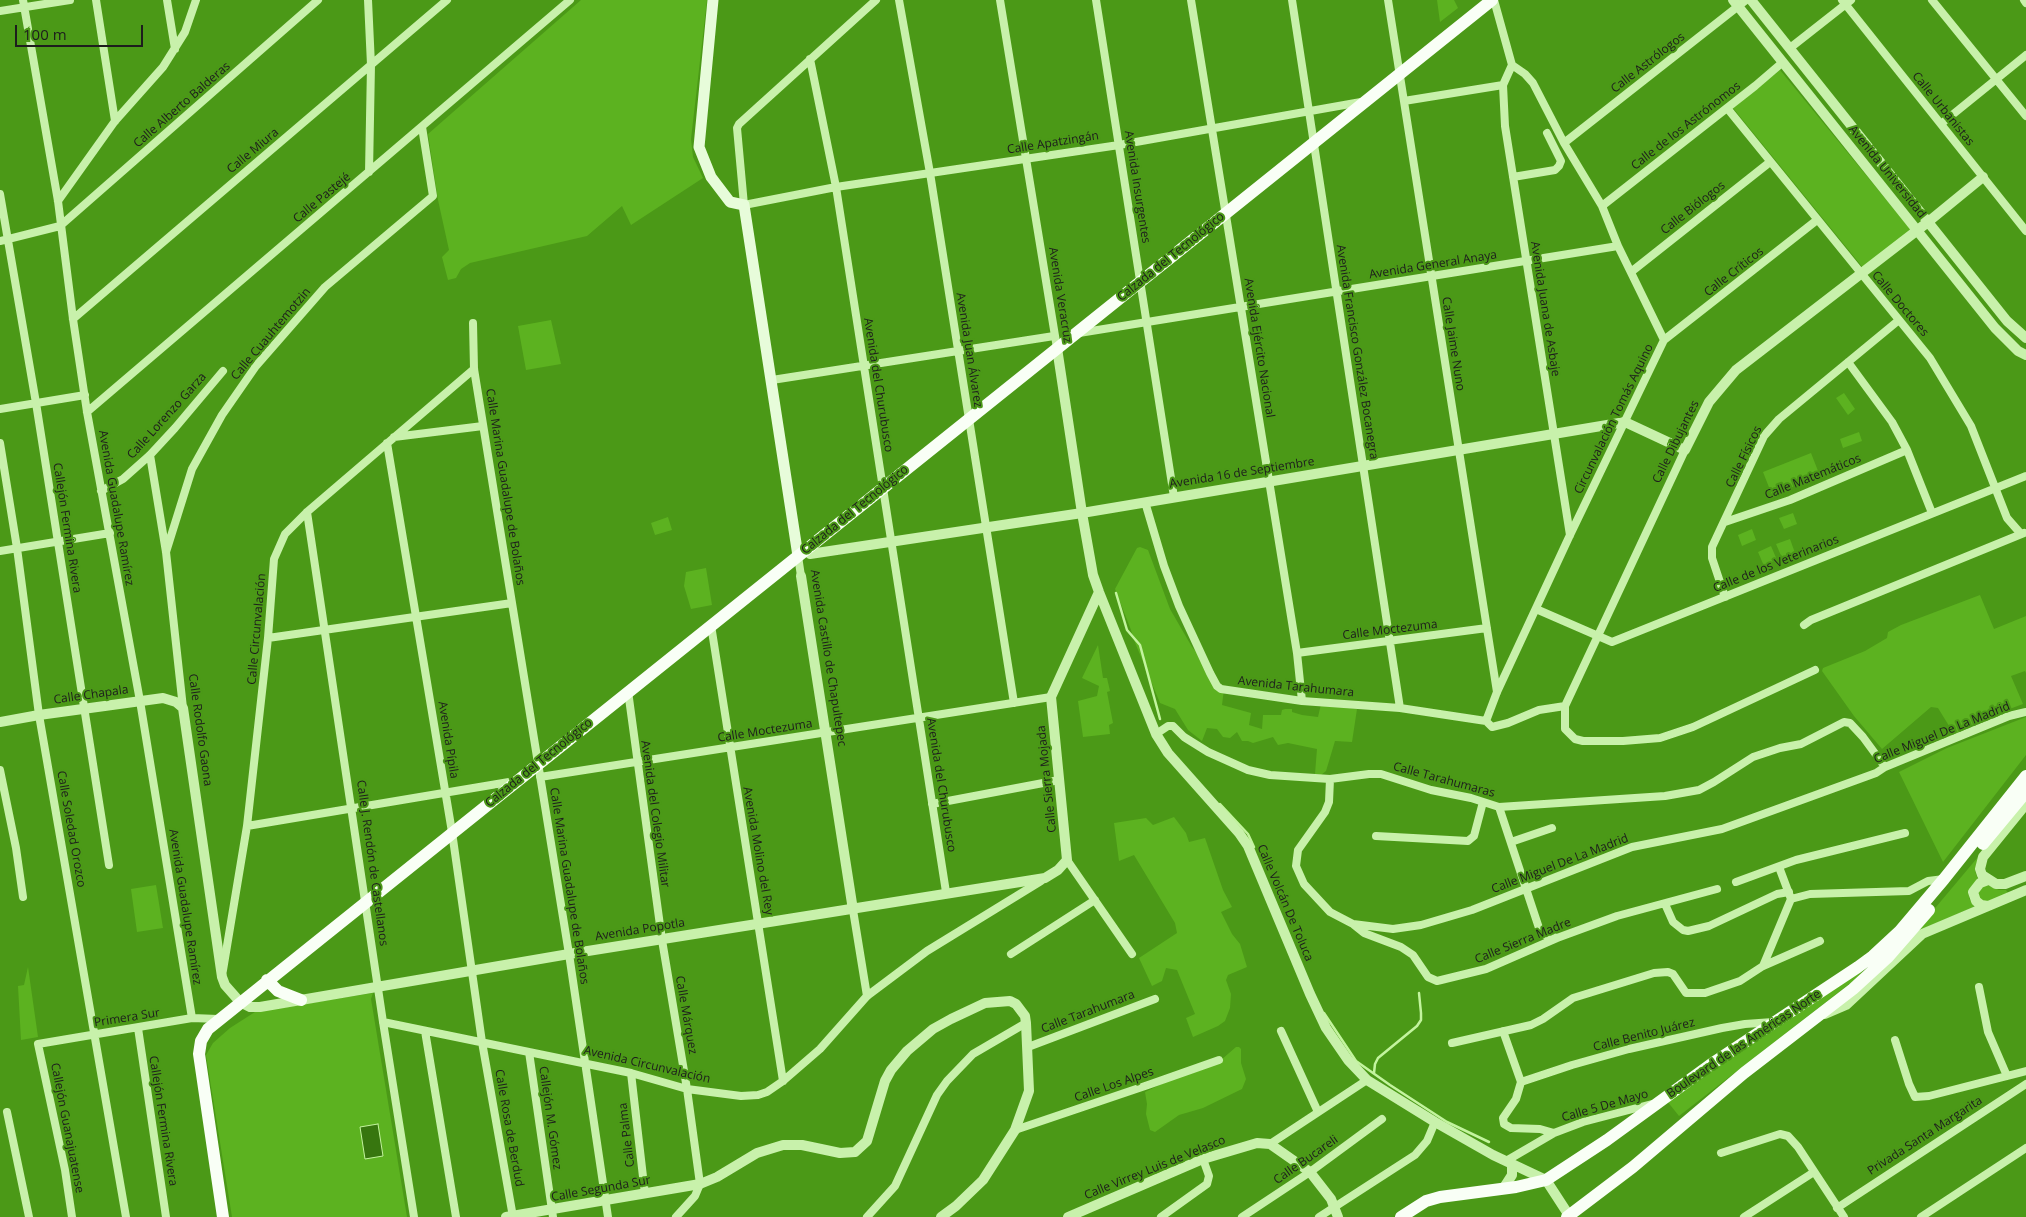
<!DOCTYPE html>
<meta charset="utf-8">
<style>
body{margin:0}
#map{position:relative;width:2026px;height:1217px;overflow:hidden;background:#4b9917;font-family:"Open Sans",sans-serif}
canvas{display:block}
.scale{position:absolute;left:15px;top:25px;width:128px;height:22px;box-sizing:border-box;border:2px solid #1d1d1d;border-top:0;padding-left:6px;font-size:15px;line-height:18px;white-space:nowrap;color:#1d1d1d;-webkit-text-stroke:4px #4b9917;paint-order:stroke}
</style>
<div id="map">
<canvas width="2026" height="1217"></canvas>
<div class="scale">100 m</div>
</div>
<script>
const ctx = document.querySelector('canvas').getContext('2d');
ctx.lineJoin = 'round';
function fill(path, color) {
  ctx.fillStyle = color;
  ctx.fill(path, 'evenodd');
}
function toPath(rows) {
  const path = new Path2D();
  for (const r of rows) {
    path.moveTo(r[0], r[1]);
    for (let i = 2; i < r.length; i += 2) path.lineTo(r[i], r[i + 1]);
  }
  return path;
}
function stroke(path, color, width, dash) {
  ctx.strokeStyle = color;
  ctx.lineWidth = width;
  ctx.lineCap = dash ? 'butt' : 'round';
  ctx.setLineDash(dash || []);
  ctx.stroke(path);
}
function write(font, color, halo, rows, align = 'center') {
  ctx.font = font + ' "Open Sans",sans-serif';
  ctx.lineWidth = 4;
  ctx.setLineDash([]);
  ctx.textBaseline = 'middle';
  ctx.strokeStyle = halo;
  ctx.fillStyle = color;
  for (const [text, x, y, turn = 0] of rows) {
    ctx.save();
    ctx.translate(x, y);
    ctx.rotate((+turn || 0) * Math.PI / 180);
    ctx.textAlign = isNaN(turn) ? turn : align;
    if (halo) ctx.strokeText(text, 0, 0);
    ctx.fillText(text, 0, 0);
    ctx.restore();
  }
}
fill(toPath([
 [581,0,707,0,691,139,693,157,703,178,631,225,622,206,587,236,470,263,461,269,456,278,448,280,442,257,449,250,438,200,428,134],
 [1437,0,1454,0,1458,8,1440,22],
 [1780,70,1911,230,1864,269,1733,108],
 [551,320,561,364,526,370,518,326],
 [1844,393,1855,409,1848,415,1836,398],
 [1859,432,1862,441,1843,448,1840,439],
 [1811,453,1820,476,1772,495,1763,472],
 [1793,513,1797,524,1784,529,1779,518],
 [668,517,672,530,655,535,651,523],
 [1752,529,1756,540,1742,546,1738,535],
 [1790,539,1795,553,1782,558,1776,544],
 [1771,546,1777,560,1764,566,1758,552],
 [1140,547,1148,550,1170,609,1192,647,1213,672,1220,688,1224,689,1222,705,1251,713,1249,725,1262,729,1263,715,1281,715,1282,710,1285,709,1292,709,1292,712,1302,715,1318,717,1321,704,1357,709,1352,742,1335,741,1326,771,1321,775,1315,774,1317,749,1288,743,1278,745,1273,737,1253,743,1248,741,1242,741,1237,732,1230,738,1223,737,1217,729,1207,728,1202,741,1188,730,1175,709,1160,703,1134,640,1131,630,1115,589,1137,548],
 [706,568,712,605,691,609,684,586,686,572],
 [1980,595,1994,629,2026,616,2026,673,2025,671,2011,676,2023,704,1988,717,1954,734,1938,708,1931,707,1882,749,1854,716,1822,671,1823,668,1865,651,1887,638,1888,632,1901,625],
 [1098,645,1103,678,1107,678,1110,691,1107,692,1113,723,1109,725,1110,734,1083,737,1078,701,1097,696,1099,686,1082,678],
 [2026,717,2026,755,1943,862,1899,772,1947,748],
 [1174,817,1186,833,1189,842,1205,838,1223,890,1232,907,1221,912,1232,934,1240,944,1247,967,1228,975,1226,980,1231,994,1230,1008,1225,1021,1218,1026,1193,1037,1186,1018,1195,1014,1177,970,1166,968,1162,981,1152,986,1139,958,1177,933,1175,923,1134,855,1119,861,1114,823,1146,818,1153,825],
 [1978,857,1975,871,1978,880,1971,888,1969,898,1974,907,1915,932],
 [156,885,163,928,137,932,131,889],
 [1988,885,1999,890,2006,890,2008,893,1989,902,1980,900,1978,891,1983,886],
 [1878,956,1853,981,1679,1116,1667,1101],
 [28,967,38,1037,21,1040,18,986,24,985],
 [373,993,371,999,407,1217,232,1217,206,1055,213,1043,230,1028,255,1012],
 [1236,1047,1239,1047,1241,1049,1241,1063,1246,1079,1242,1089,1203,1108,1179,1115,1155,1132,1150,1130,1146,1114,1147,1104,1145,1092,1176,1077,1221,1060]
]), '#5cb220');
const water = toPath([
 [378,1124,383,1156,365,1159,360,1127,378,1124]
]);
fill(water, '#37760f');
stroke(water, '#c3f49e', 1);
stroke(toPath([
 [1116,593,1127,630,1140,645,1160,719],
 [1220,804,1248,834,1254,847],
 [1324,1013,1356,1061,1390,1085,1447,1122,1489,1142],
 [1374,1073,1375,1064,1378,1058,1417,1026,1421,1020,1421,1013,1419,993]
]), '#c3f49e', 2.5);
stroke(toPath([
 [23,0,58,201,73,319,87,412,140,701,192,1018],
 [96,0,115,121],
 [167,0,175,49],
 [368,0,371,65,369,172],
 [876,0,739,124,737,128,744,205,836,187,1119,145,1361,102],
 [899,0,930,173,1014,703],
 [1000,0,1057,348],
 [1096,0,1174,497],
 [1191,0,1297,653,1302,701],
 [1292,0,1400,708],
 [1388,0,1497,692],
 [1494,0,1512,65,1525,74,1533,83,1564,143,1602,206,1618,246,1664,340],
 [1842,0,2026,231],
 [1932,0,2026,116],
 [2024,0,2026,3],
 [0,11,70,0],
 [1790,48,1851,0],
 [810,59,836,187,946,892],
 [1503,85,1505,126,1570,535],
 [1404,101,1503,85,1512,65],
 [1727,108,1930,358,1971,426,2007,518,2021,534],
 [1941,124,2026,55],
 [1564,143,1746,0],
 [1513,177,1555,170,1559,166,1561,161,1547,133],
 [0,194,36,403,109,865],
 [58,201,115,121,163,67,185,32,196,0],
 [1602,206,1755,86,1783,62],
 [0,241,60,226,318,0],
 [1631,272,1770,162],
 [73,319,447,0],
 [473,323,474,369,569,954,608,1217],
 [1079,333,1618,246],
 [1848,362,1892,422,1907,450,1932,513],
 [772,380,1054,336],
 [0,409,85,395],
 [87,412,570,0],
 [394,437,483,426],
 [0,443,17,548,39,715,126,1217],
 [387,443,452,832,482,1042,513,1217],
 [1685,450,1565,706,1565,729,1575,739,1583,741,1623,741,1660,738,1693,727,1815,670],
 [150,455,166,552,183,708],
 [101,491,123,479,150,455,175,428,223,371],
 [1145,502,1164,566,1179,606,1210,673,1217,686,1221,689,1302,701,1400,708,1486,721,1492,727,1508,723,1539,710,1565,706],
 [307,512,383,1022,414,1217],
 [1725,522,1790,500,1907,450],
 [0,551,110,533],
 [166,552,192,469,222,415,256,366,325,287,433,196,422,127],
 [801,555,798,556,801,576],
 [1725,597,1712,558,1712,547,1764,436,1779,419,1899,320],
 [1536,609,1612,642,2026,476],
 [711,625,783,1081],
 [1804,625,1811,620,2024,533],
 [268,638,512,603],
 [1297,653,1487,628],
 [628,691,662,940,687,1089,700,1184,695,1196,676,1217],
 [1486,721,1497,692,1570,535,1664,340,1817,220],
 [1156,734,1168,726,1173,726,1184,737,1208,752,1248,770,1270,775,1330,779,1369,774,1381,774,1431,790,1471,798,1499,807,1665,796,1699,790,1714,782,1753,757,1780,748,1801,744,1844,722,1850,723,1863,737,1885,767],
 [0,770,16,848,23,897],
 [540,777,1051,697],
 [1330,779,1329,802,1325,812,1298,850,1296,866,1304,884,1330,912,1353,924,1393,929,1421,925,1472,910,1632,847,1722,829,1876,773,1885,767,2009,716,2026,712],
 [932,804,1059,780],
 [1499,807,1540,931,1546,936,1557,938],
 [247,826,515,781],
 [1376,836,1468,841,1474,836,1483,802],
 [1511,842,1552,828],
 [1067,860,1132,954],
 [1736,882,1796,860,1905,833],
 [1791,899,1810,894,1909,891,1928,881,1944,879],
 [1665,904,1673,922,1683,930,1688,931,1709,926,1777,894,1789,892],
 [853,910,867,996],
 [1354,925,1364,933,1401,947,1413,955,1428,977,1437,981,1486,969,1557,938,1617,916,1717,889],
 [1011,954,1095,900],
 [1763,966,1791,899,1779,867],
 [223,970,247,826,268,638,274,559,285,534,307,512,474,369],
 [1979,987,1988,1032,2007,1076],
 [383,1022,631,1073,687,1089,741,1096,758,1095,767,1092,783,1081,820,1049,867,996,927,951,1041,881],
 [138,1028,166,1217],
 [425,1031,456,1217],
 [1281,1031,1318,1112],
 [1503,1031,1521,1082,1516,1099,1503,1118,1504,1124,1511,1128,1540,1129,1554,1133],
 [1895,1040,1909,1084,1915,1097,1929,1096,2026,1071],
 [1452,1043,1531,1025,1543,1019,1573,998,1654,973,1668,972,1673,974,1686,993,1705,993,1740,981,1763,966,1820,941],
 [1028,1047,1155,999],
 [529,1052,553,1217],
 [631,1073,645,1194],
 [1521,1082,1572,1065,1629,1049,1722,1028,1745,1024,1773,1022],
 [7,1112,29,1217],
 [1015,1130,1148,1085,1219,1060],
 [1270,1144,1367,1080],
 [1721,1153,1780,1134,1788,1136,1798,1147,1844,1217],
 [1506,1161,1554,1133,1583,1122,1652,1104],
 [1837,1208,2026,1084],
 [72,1217,65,1170,38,1044,192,1018,218,1019],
 [867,1217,895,1186,937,1095,947,1081,973,1054,1026,1023],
 [1161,1217,1207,1184,1209,1176,1203,1159],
 [1242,1217,1310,1172,1382,1119],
 [1319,1217,1415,1155,1427,1141,1435,1122],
 [1744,1217,1814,1172],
 [1921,1217,2026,1148]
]), '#c8f1ab', 8);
stroke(toPath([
 [1733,0,1995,328,2018,351,2026,355],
 [1751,0,2007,321,2026,338],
 [1057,348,1082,513,1093,575,1099,592,1156,734,1168,753,1239,833,1248,846,1310,994,1326,1028,1348,1060,1367,1080,1435,1122,1493,1155,1546,1180,1570,1217],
 [810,554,1082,513,1625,422,1685,450,1709,402,1736,370,1928,222,1983,177],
 [801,576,853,910],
 [0,722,39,715,163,698,176,702,183,708,222,977,225,985,240,1002,250,1007,260,1007,569,954,1045,878,1058,870,1067,860,1051,697,1099,592],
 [2026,804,1983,857,1980,869,1982,875,1996,884,2005,884,2026,876],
 [1988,880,1980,883,1973,892,1976,901,1981,905,1988,906],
 [1825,1014,1846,1005,1922,934,2026,890],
 [1503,1189,1512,1175,1512,1164],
 [506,1217,700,1184,717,1177,757,1153,783,1145,802,1145,840,1153,855,1152,867,1141,885,1081,891,1070,907,1051,933,1029,951,1019,985,1003,1010,1001,1016,1004,1025,1016,1026,1023,1029,1091,1015,1130,983,1180,956,1206,941,1217],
 [1068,1217,1203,1159,1257,1143,1270,1144,1310,1172,1331,1199,1338,1217]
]), '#c8f1ab', 10);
stroke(toPath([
 [713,0,699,147,711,177,730,202,744,205,798,556]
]), '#e7fcda', 11);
stroke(toPath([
 [1983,844,2026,792],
 [267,980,278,991,301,1000],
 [223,1217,199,1054,201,1041,208,1029,1492,0],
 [1401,1217,1426,1201,1440,1197,1516,1187,1546,1180,1607,1140,1710,1065,1858,967,1873,956,1900,931,1944,879,2026,776],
 [1567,1217,1633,1167,1744,1073,1853,989,1888,957,1929,910]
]), '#f9fff6', 12);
write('12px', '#1d1d1d', '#4b9917', [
 ["Calle Astrólogos",1648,63,-38],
 ["Calle Alberto Balderas",182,105,-41],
 ["Calle Urbanistas",1943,109,51],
 ["Calle de los Astrónomos",1686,126,-38],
 ["Calle Apatzingán",1053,143,-9],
 ["Calle Miura",253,151,-40],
 ["Avenida Universidad",1887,172,51],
 ["Avenida Insurgentes",1137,187,81],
 ["Calle Pastejé",322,198,-40],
 ["Calle Biólogos",1693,208,-38],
 ["Calzada del Tecnológico",1171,257,-39],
 ["Avenida General Anaya",1433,265,-9],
 ["Calle Críticos",1734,272,-38],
 ["Avenida Veracruz",1060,295,81],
 ["Calle Doctores",1900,304,50],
 ["Avenida Juana de Asbaje",1545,309,81],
 ["Calle Cuauhtemotzin",271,334,-50],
 ["Calle Jaime Nuno",1453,344,81],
 ["Avenida Ejército Nacional",1259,348,81],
 ["Avenida Juan Álvarez",969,350,81],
 ["Avenida Francisco González Bocanegra",1357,352,81],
 ["Avenida del Churubusco",878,385,81],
 ["Calle Lorenzo Garza",167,416,-48],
 ["Circunvalación Tomás Aquino",1614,419,-64],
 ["Calle Dibujantes",1676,442,-64],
 ["Calle Físicos",1744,457,-64],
 ["Avenida 16 de Septiembre",1242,473,-9],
 ["Calle Matemáticos",1813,477,-22],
 ["Calle Marina Guadalupe de Bolaños",505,487,81],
 ["Avenida Guadalupe Ramírez",116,508,80],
 ["Calzada del Tecnológico",855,510,-39],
 ["Callejón Fermina Rivera",67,528,81],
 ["Calle de los Veterinarios",1776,564,-22],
 ["Calle Circunvalación",257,629,-85],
 ["Calle Moctezuma",1390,630,-7],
 ["Avenida Castillo de Chapultepec",828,658,81],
 ["Avenida Tarahumara",1296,687,6],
 ["Calle Chapala",91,695,-8],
 ["Calle Rodolfo Gaona",200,730,82],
 ["Calle Moctezuma",765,731,-9],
 ["Calle Miguel De La Madrid",1942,733,-22],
 ["Avenida Pípila",448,740,81],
 ["Calzada del Tecnológico",539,763,-39],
 ["Calle Sierra Mojada",1047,779,-96],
 ["Calle Tarahumaras",1444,780,15],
 ["Avenida del Churubusco",941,785,81],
 ["Avenida del Colegio Militar",655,814,82],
 ["Calle Soledad Orozco",71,829,80],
 ["Avenida Molino del Rey",758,851,80],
 ["Calle J. Rendón de Castellanos",372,863,82],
 ["Calle Miguel De La Madrid",1560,864,-21],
 ["Calle Marina Guadalupe de Bolaños",569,886,81],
 ["Calle Volcán De Toluca",1285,903,67],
 ["Avenida Guadalupe Ramírez",185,907,81],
 ["Avenida Popotla",640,930,-9],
 ["Calle Sierra Madre",1523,941,-22],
 ["Calle Tarahumara",1088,1012,-21],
 ["Calle Márquez",686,1015,80],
 ["Primera Sur",127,1018,-9],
 ["Calle Benito Juárez",1644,1035,-14],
 ["Boulevard de las Américas Norte",1744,1044,-34],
 ["Avenida Circunvalación",647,1065,13],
 ["Calle Los Alpes",1114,1085,-19],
 ["Calle 5 De Mayo",1605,1106,-16],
 ["Callejón M. Gómez",550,1118,82],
 ["Callejón Fermina Rivera",163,1121,81],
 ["Callejón Guanajuatense",67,1128,79],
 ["Calle Rosa de Berdud",509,1128,80],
 ["Calle Palma",627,1135,-97],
 ["Privada Santa Margarita",1925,1136,-33],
 ["Calle Bucareli",1306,1160,-35],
 ["Calle Virrey Luis de Velasco",1155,1168,-22],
 ["Calle Segunda Sur",601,1189,-10]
]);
</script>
